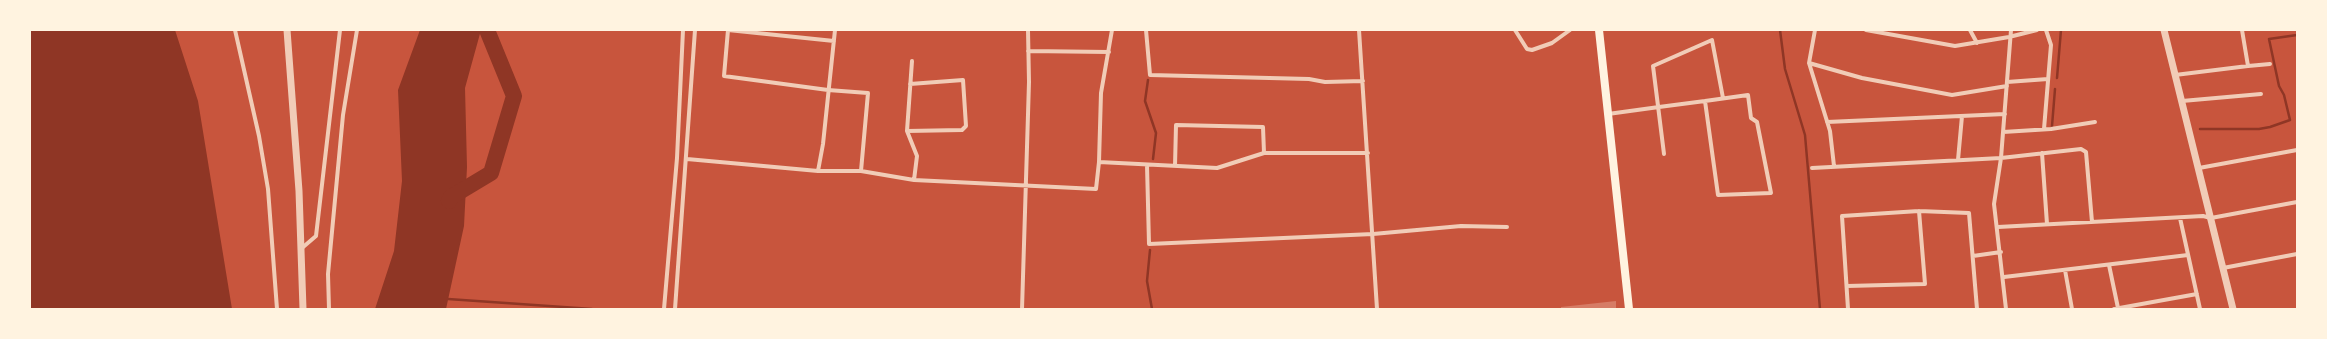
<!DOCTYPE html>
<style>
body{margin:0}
#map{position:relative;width:2327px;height:339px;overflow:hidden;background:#c8553d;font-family:Helvetica,sans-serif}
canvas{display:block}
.frame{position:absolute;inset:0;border:31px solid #fff3e0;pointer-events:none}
</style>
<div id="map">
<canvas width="2327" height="339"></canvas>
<div class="frame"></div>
</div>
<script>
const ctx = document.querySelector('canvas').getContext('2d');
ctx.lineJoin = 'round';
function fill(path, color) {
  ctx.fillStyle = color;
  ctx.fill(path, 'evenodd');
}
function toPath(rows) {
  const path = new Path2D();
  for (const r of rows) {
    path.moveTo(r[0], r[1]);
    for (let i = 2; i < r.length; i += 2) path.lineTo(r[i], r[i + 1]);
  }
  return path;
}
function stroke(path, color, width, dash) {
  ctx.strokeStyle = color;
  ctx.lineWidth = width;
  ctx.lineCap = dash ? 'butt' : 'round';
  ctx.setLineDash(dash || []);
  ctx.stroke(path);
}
fill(toPath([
 [30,30,175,30,198,101,232,309,30,309],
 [420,30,481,30,465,88,467,167,464,226,446,309,375,309,394,251,402,181,398,90]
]), '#8f3625');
stroke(toPath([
 [1780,30,1785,69,1805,135,1820,309],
 [2057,78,2061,30],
 [1148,80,1145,101,1156,133,1153,159],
 [2052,126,2055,89],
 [2200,129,2259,129,2270,127,2290,120,2284,95,2279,86,2269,39,2297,35],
 [1150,250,1147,281,1152,309],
 [448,299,592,309]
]), '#8f3625', 2.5);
stroke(toPath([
 [449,201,451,197,491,173,514,96,487,30]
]), '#8f3625', 16);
fill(toPath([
 [1616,301,1616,309,1561,309,1561,307]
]), '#d67c66');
stroke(toPath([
 [235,30,259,136,268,189,277,309],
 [1146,30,1150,75,1309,79,1325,82,1363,81],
 [1359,30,1377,309],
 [1515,30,1527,49,1532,50,1552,43,1570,30],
 [1815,30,1809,63,1830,131,1834,166],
 [1866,30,1955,46,2009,37,2037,30],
 [1970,30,1977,43],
 [834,41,728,30,724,76,828,90,868,93,861,171],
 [1028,51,1109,52],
 [912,61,907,131,917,156,914,180],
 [1809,63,1862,78,1952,95,2007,86],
 [2248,66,2270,64],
 [2175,75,2248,66,2242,30],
 [2007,82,2048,79],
 [2182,101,2261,94],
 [1608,114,1659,107,1705,101,1748,95,1751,118,1757,122,1771,193,1718,195,1705,101],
 [1827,122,2005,114],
 [2044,129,2051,45,2046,30],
 [907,131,962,130,966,126,963,80,910,84],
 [2003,132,2051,129,2095,122],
 [2042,153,2047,224],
 [1664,154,1653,66,1712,40,1723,98],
 [687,159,818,171,861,171,914,180,1096,189,1099,162,1217,168,1264,153,1368,153],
 [1958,160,1962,116],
 [1099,162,1101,93,1112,30],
 [1147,165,1149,244,1373,234,1461,226,1507,227],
 [1175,166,1176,125,1263,127,1264,153],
 [1812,168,2001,158,2081,149,2086,152,2092,222],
 [2199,168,2297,150],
 [818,171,823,144,835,30],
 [2180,218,2200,309],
 [1998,227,2203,216,2211,218,2297,202],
 [302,248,316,236,340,30],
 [1973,256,2001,252],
 [2109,265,2118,308],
 [2223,268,2297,254],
 [2065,270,2072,309],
 [2004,277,2188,255],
 [1847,286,1925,284,1919,211],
 [329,309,328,274,343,115,357,30],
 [664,309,677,158,683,30],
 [675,309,695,30],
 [1022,309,1029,82,1028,30],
 [1848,309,1842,216,1919,211,1969,213,1977,309],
 [2006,309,1994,204,2001,158,2011,30],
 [2114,309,2197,294]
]), '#f1ccb7', 4);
stroke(toPath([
 [287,30,299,191,303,309],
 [2164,30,2233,309]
]), '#f1ccb7', 7);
stroke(toPath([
 [1599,30,1629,309]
]), '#fff3e0', 8);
</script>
